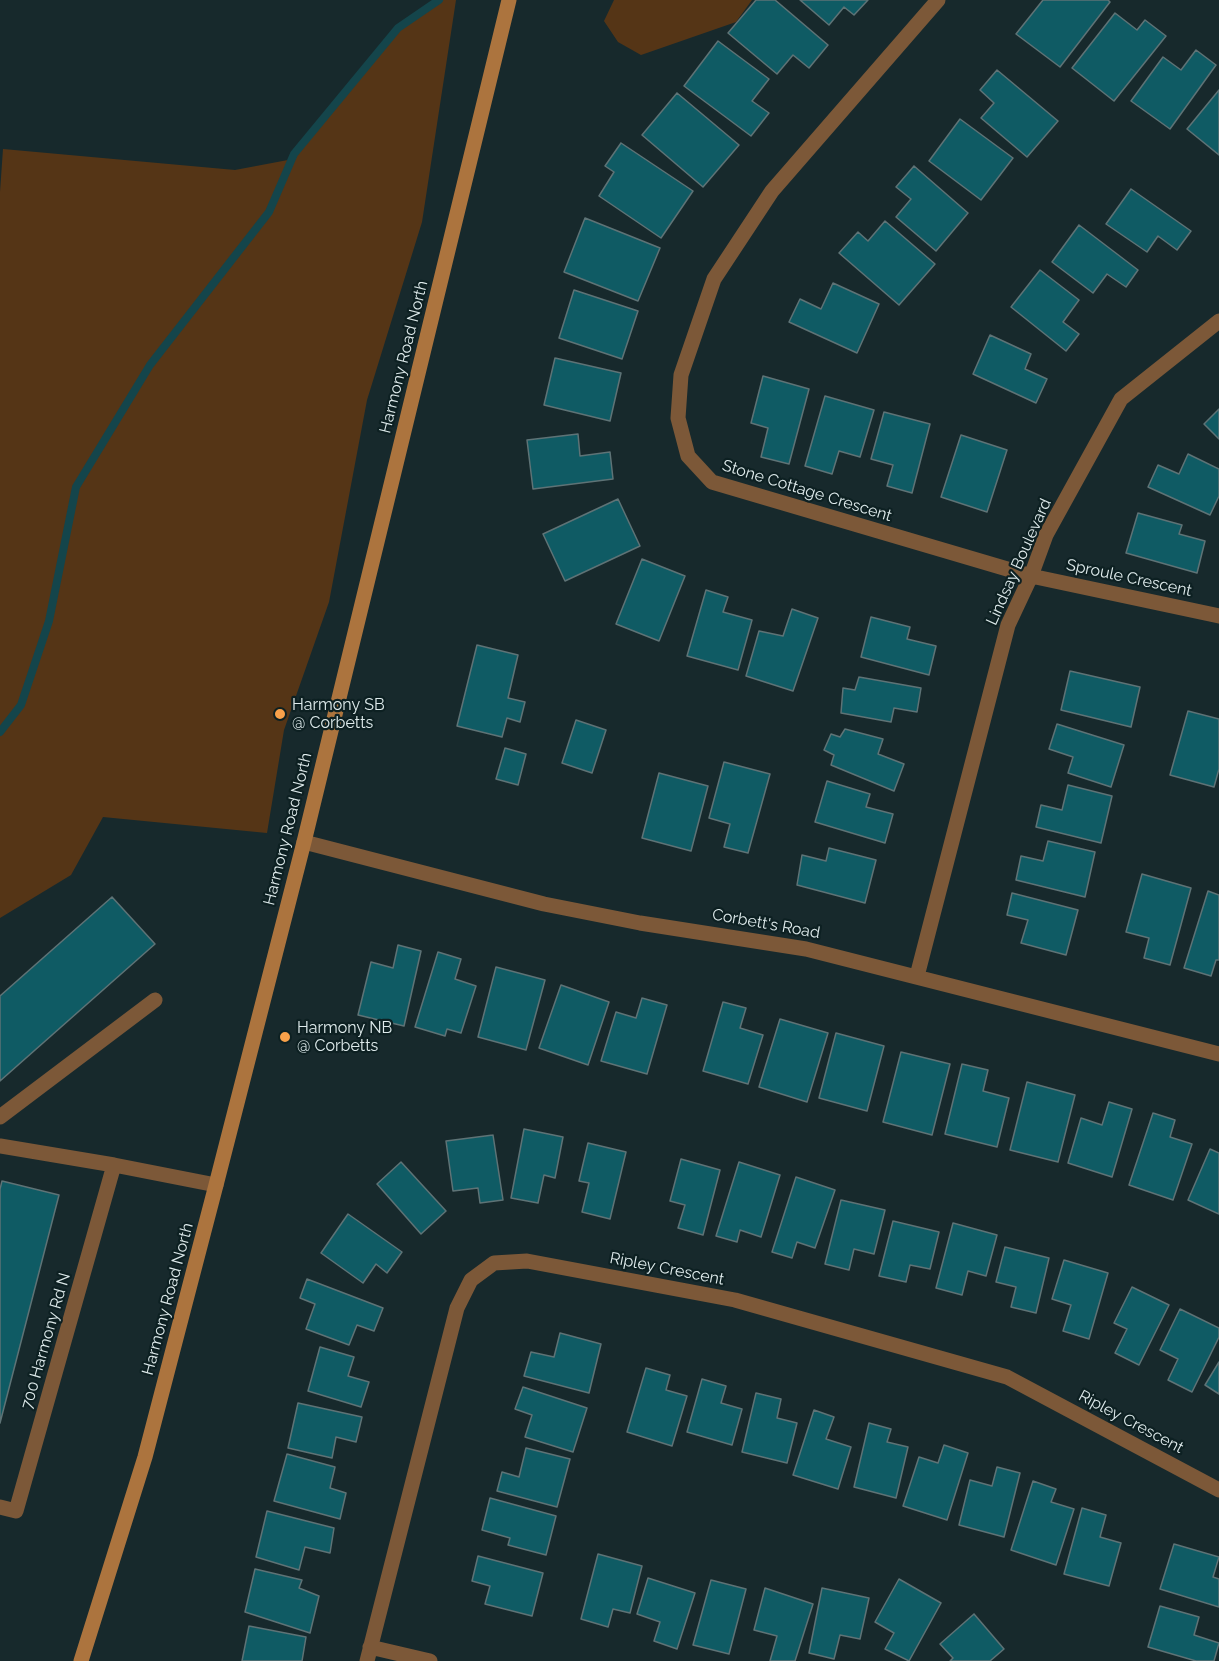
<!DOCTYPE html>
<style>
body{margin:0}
canvas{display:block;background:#17292c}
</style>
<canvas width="1219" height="1661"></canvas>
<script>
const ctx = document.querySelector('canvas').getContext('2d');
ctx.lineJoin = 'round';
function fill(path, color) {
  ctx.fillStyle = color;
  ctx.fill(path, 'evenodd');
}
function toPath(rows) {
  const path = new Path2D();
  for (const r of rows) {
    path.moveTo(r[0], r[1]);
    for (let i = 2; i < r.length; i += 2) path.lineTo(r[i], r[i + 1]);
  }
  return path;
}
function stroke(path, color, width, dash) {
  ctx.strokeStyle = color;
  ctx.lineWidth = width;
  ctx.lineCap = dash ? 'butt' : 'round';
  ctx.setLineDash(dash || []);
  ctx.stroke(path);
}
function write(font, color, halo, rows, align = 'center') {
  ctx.font = font + ' Raleway,sans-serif';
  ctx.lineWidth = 4.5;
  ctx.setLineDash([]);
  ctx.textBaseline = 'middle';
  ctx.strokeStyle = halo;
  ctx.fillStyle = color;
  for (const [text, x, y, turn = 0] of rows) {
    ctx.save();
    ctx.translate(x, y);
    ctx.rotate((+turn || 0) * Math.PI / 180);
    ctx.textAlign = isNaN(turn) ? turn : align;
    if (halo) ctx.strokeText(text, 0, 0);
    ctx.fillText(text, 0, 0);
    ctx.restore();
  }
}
fill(toPath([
 [439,0,456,0,422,222,367,400,329,602,284,730,267,833,103,817,71,875,0,918,0,192,3,149,235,170,288,160,398,28],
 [614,0,752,0,736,22,641,55,618,42,604,21]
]), '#553516');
stroke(toPath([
 [0,732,21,705,49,621,76,487,150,365,269,212,294,154,398,28,439,0]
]), '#14454b', 8);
const building = toPath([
 [756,0,775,0,828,45,809,68,793,55,777,74,728,33,756,0],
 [800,0,868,0,854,15,844,7,829,25,800,0],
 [1043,0,1108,0,1110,2,1060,67,1016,34,1043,0],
 [1115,13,1137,30,1145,20,1166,36,1114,101,1072,68,1115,13],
 [718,41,769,79,752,101,769,113,751,136,684,86,718,41],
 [1196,50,1216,65,1170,129,1131,101,1163,57,1181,70,1196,50],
 [997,70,1058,121,1027,157,981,118,994,103,980,90,997,70],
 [1219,90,1219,155,1187,129,1219,90],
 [677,93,739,145,703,187,642,135,677,93],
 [960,119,1013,158,981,200,929,161,960,119],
 [621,143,693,191,661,238,599,196,614,172,605,166,621,143],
 [914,166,968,213,936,251,896,217,911,199,896,187,914,166],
 [1131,189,1191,231,1177,250,1158,236,1147,252,1106,224,1131,189],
 [585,218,660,248,638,301,564,272,585,218],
 [885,221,935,264,899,305,839,253,858,232,868,241,885,221],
 [1079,225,1138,270,1126,287,1107,274,1093,293,1052,262,1079,225],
 [1040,270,1079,300,1063,322,1079,334,1066,351,1011,307,1040,270],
 [833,283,879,304,857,353,789,322,800,299,821,309,833,283],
 [574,290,638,311,622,359,559,338,574,290],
 [990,335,1031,354,1025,369,1047,379,1036,403,973,374,990,335],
 [555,358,621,373,610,421,544,405,555,358],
 [763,376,809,389,789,464,761,457,768,428,751,423,763,376],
 [825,396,874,410,860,457,839,451,832,474,805,466,825,396],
 [1219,409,1219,439,1204,424,1219,409],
 [884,412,930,424,912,493,887,486,893,465,871,459,884,412],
 [578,434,580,456,610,452,613,479,533,489,527,440,578,434],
 [961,435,1007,450,987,512,941,497,961,435],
 [1188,454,1219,469,1219,496,1210,515,1148,487,1158,465,1179,474,1188,454],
 [618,499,640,546,565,581,543,534,618,499],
 [1138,513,1182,525,1179,534,1205,541,1197,573,1126,553,1138,513],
 [642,559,685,576,659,641,616,624,642,559],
 [706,590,728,597,723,612,752,620,738,670,687,656,706,590],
 [792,609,818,618,793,691,746,676,759,631,783,636,792,609],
 [871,617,910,627,907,639,936,646,929,675,861,657,871,617],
 [477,645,518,655,508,698,525,702,520,722,507,718,502,737,457,726,477,645],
 [1070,671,1140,687,1131,727,1061,710,1070,671],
 [859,677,921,688,917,712,894,708,891,722,841,713,843,688,855,690,859,677],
 [1188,711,1219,719,1219,769,1214,787,1170,775,1188,711],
 [576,720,606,730,592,773,562,763,576,720],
 [1057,724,1124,745,1111,787,1068,773,1073,757,1049,749,1057,724],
 [845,729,883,739,878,754,904,764,894,791,831,765,834,755,824,750,831,734,840,737,845,729],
 [505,748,526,754,518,785,496,779,505,748],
 [724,762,770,774,748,853,724,847,730,824,709,818,724,762],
 [659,773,708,786,691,851,642,838,659,773],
 [827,781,870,794,866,807,893,814,885,843,815,822,827,781],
 [1068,785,1112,796,1101,843,1036,827,1041,805,1062,810,1068,785],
 [1048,841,1095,852,1085,897,1016,880,1021,856,1043,861,1048,841],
 [829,848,876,860,865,903,797,885,802,855,826,861,829,848],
 [1142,874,1191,888,1170,965,1144,958,1149,938,1126,932,1142,874],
 [1208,891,1219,895,1219,960,1216,960,1211,976,1184,968,1208,891],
 [1012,893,1078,910,1066,955,1021,943,1028,920,1007,915,1012,893],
 [112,897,155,944,0,1081,0,996,112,897],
 [398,945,421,951,404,1026,358,1015,371,962,393,968,398,945],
 [438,952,461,959,455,979,476,986,461,1033,447,1029,445,1036,415,1027,438,952],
 [496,967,545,980,526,1050,478,1037,496,967],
 [561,985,609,1002,588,1065,539,1048,561,985],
 [642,998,667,1005,647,1074,601,1061,616,1012,636,1018,642,998],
 [723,1002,746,1008,740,1028,763,1035,748,1084,703,1071,723,1002],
 [780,1019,828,1033,807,1102,759,1087,780,1019],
 [836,1033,884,1046,867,1111,819,1098,836,1033],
 [901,1052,950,1064,932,1135,883,1122,901,1052],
 [962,1064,988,1070,983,1091,1009,1098,997,1147,945,1134,962,1064],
 [1027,1082,1075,1095,1058,1162,1010,1150,1027,1082],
 [1109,1102,1132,1109,1112,1177,1068,1163,1081,1118,1102,1125,1109,1102],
 [1153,1113,1175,1120,1170,1137,1192,1144,1173,1200,1129,1185,1153,1113],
 [524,1129,563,1137,555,1178,544,1175,538,1203,511,1198,524,1129],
 [493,1135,503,1200,480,1203,478,1188,453,1191,446,1141,493,1135],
 [588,1143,626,1152,610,1219,582,1212,589,1183,579,1181,588,1143],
 [1210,1149,1219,1153,1219,1214,1188,1200,1210,1149],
 [681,1159,720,1170,703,1235,678,1228,685,1205,670,1201,681,1159],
 [401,1162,446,1211,421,1234,377,1184,401,1162],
 [739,1162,780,1175,761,1237,740,1230,737,1242,716,1236,739,1162],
 [796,1177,835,1190,815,1248,797,1242,792,1258,772,1252,796,1177],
 [2,1181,59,1195,0,1423,0,1189,2,1181],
 [841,1200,885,1210,874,1254,854,1249,849,1270,825,1264,841,1200],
 [348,1214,402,1252,387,1273,376,1264,363,1283,321,1253,348,1214],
 [893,1221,939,1232,930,1269,910,1265,906,1282,879,1276,893,1221],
 [953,1223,997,1235,986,1276,968,1271,962,1295,936,1288,953,1223],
 [1005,1247,1049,1258,1036,1313,1011,1307,1016,1287,996,1282,1005,1247],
 [1064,1260,1108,1273,1089,1339,1063,1331,1071,1305,1052,1299,1064,1260],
 [307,1279,383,1308,374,1331,357,1325,349,1345,306,1329,315,1304,300,1298,307,1279],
 [1132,1287,1169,1305,1139,1365,1115,1353,1127,1329,1114,1323,1132,1287],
 [1180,1309,1219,1328,1219,1337,1192,1392,1168,1380,1178,1359,1160,1350,1180,1309],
 [560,1333,601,1344,589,1393,524,1376,531,1352,554,1357,560,1333],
 [320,1347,354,1357,348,1376,369,1382,361,1407,308,1391,320,1347],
 [1219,1362,1219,1394,1205,1385,1219,1362],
 [646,1368,670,1375,666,1390,687,1396,672,1446,627,1432,646,1368],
 [702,1379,726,1386,721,1403,742,1409,732,1445,687,1432,702,1379],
 [523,1387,587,1408,573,1452,525,1437,532,1415,515,1409,523,1387],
 [756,1393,781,1399,777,1418,797,1423,787,1463,742,1452,756,1393],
 [298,1403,362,1417,356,1442,336,1437,332,1458,288,1448,298,1403],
 [814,1410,834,1417,826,1439,851,1447,838,1489,793,1475,814,1410],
 [869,1423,891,1429,887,1442,908,1447,896,1498,854,1487,869,1423],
 [944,1445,968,1453,947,1520,903,1506,919,1457,938,1463,944,1445],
 [526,1448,570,1459,557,1507,497,1491,502,1472,519,1477,526,1448],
 [287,1454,335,1467,330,1488,346,1493,340,1519,274,1501,287,1454],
 [997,1467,1020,1473,1004,1537,959,1525,970,1480,992,1486,997,1467],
 [1033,1481,1056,1489,1051,1502,1074,1509,1056,1565,1011,1550,1033,1481],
 [490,1498,556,1516,546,1555,508,1545,510,1538,482,1530,490,1498],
 [1082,1508,1106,1515,1100,1537,1121,1543,1109,1586,1064,1574,1082,1508],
 [267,1511,334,1528,330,1553,305,1547,299,1570,256,1557,267,1511],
 [1174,1544,1219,1557,1213,1577,1219,1579,1219,1607,1160,1589,1174,1544],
 [598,1554,642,1566,630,1613,613,1609,608,1627,581,1619,598,1554],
 [478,1556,543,1573,532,1616,485,1604,490,1586,472,1581,478,1556],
 [255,1569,302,1580,299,1588,319,1596,310,1633,245,1612,255,1569],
 [648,1578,695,1593,677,1649,654,1641,660,1622,637,1614,648,1578],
 [899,1579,941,1603,909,1661,885,1649,894,1633,875,1622,899,1579],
 [711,1580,746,1589,729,1654,693,1645,711,1580],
 [765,1588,813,1604,795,1661,770,1661,777,1636,754,1630,765,1588],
 [822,1588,869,1598,860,1639,840,1635,834,1659,809,1653,822,1588],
 [1160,1606,1199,1617,1194,1635,1219,1643,1214,1661,1196,1661,1148,1647,1160,1606],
 [974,1614,1004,1649,990,1661,950,1661,953,1658,940,1644,974,1614],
 [249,1626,306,1637,302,1661,242,1661,249,1626]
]);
fill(building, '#0f5b64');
stroke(building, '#5e7376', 1.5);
stroke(toPath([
 [0,1117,155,1000],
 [0,1146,114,1165,216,1185],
 [0,1507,16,1511,114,1165]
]), '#7c5838', 15);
stroke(toPath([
 [938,0,772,191,714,279,681,375,678,418,688,456,712,482,1031,576,1219,616],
 [304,842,544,904,640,923,806,949,1219,1054],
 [917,976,1008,625,1031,576,1046,535,1121,399,1219,321],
 [370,1647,430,1661],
 [367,1661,457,1308,471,1280,494,1263,527,1261,735,1300,1007,1377,1219,1490]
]), '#7c5838', 15);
stroke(toPath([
 [81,1661,145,1457,216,1185,304,842,509,0]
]), '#ac743e', 15);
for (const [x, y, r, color] of [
 [280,714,6,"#f8a14a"],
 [285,1037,6,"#f8a14a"]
]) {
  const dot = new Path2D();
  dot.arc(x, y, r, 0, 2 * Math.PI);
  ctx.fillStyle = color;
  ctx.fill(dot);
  stroke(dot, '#0d2022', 2);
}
write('16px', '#dfebec', '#0d2022', [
 ["Harmony Road North",404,357,-76],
 ["Stone Cottage Crescent",807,491,17],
 ["Lindsay Boulevard",1019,562,-66],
 ["Sproule Crescent",1129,578,12],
 ["Harmony Road North",288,829,-76],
 ["Corbett's Road",766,924,10],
 ["Ripley Crescent",667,1269,11],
 ["Harmony Road North",168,1299,-75],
 ["700 Harmony Rd N",46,1341,-74],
 ["Ripley Crescent",1131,1422,28]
]);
write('16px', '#dfebec', '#0d2022', [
 ["Harmony SB",292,705],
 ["@ Corbetts",292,723],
 ["Harmony NB",297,1028],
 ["@ Corbetts",297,1046]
], 'left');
</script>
